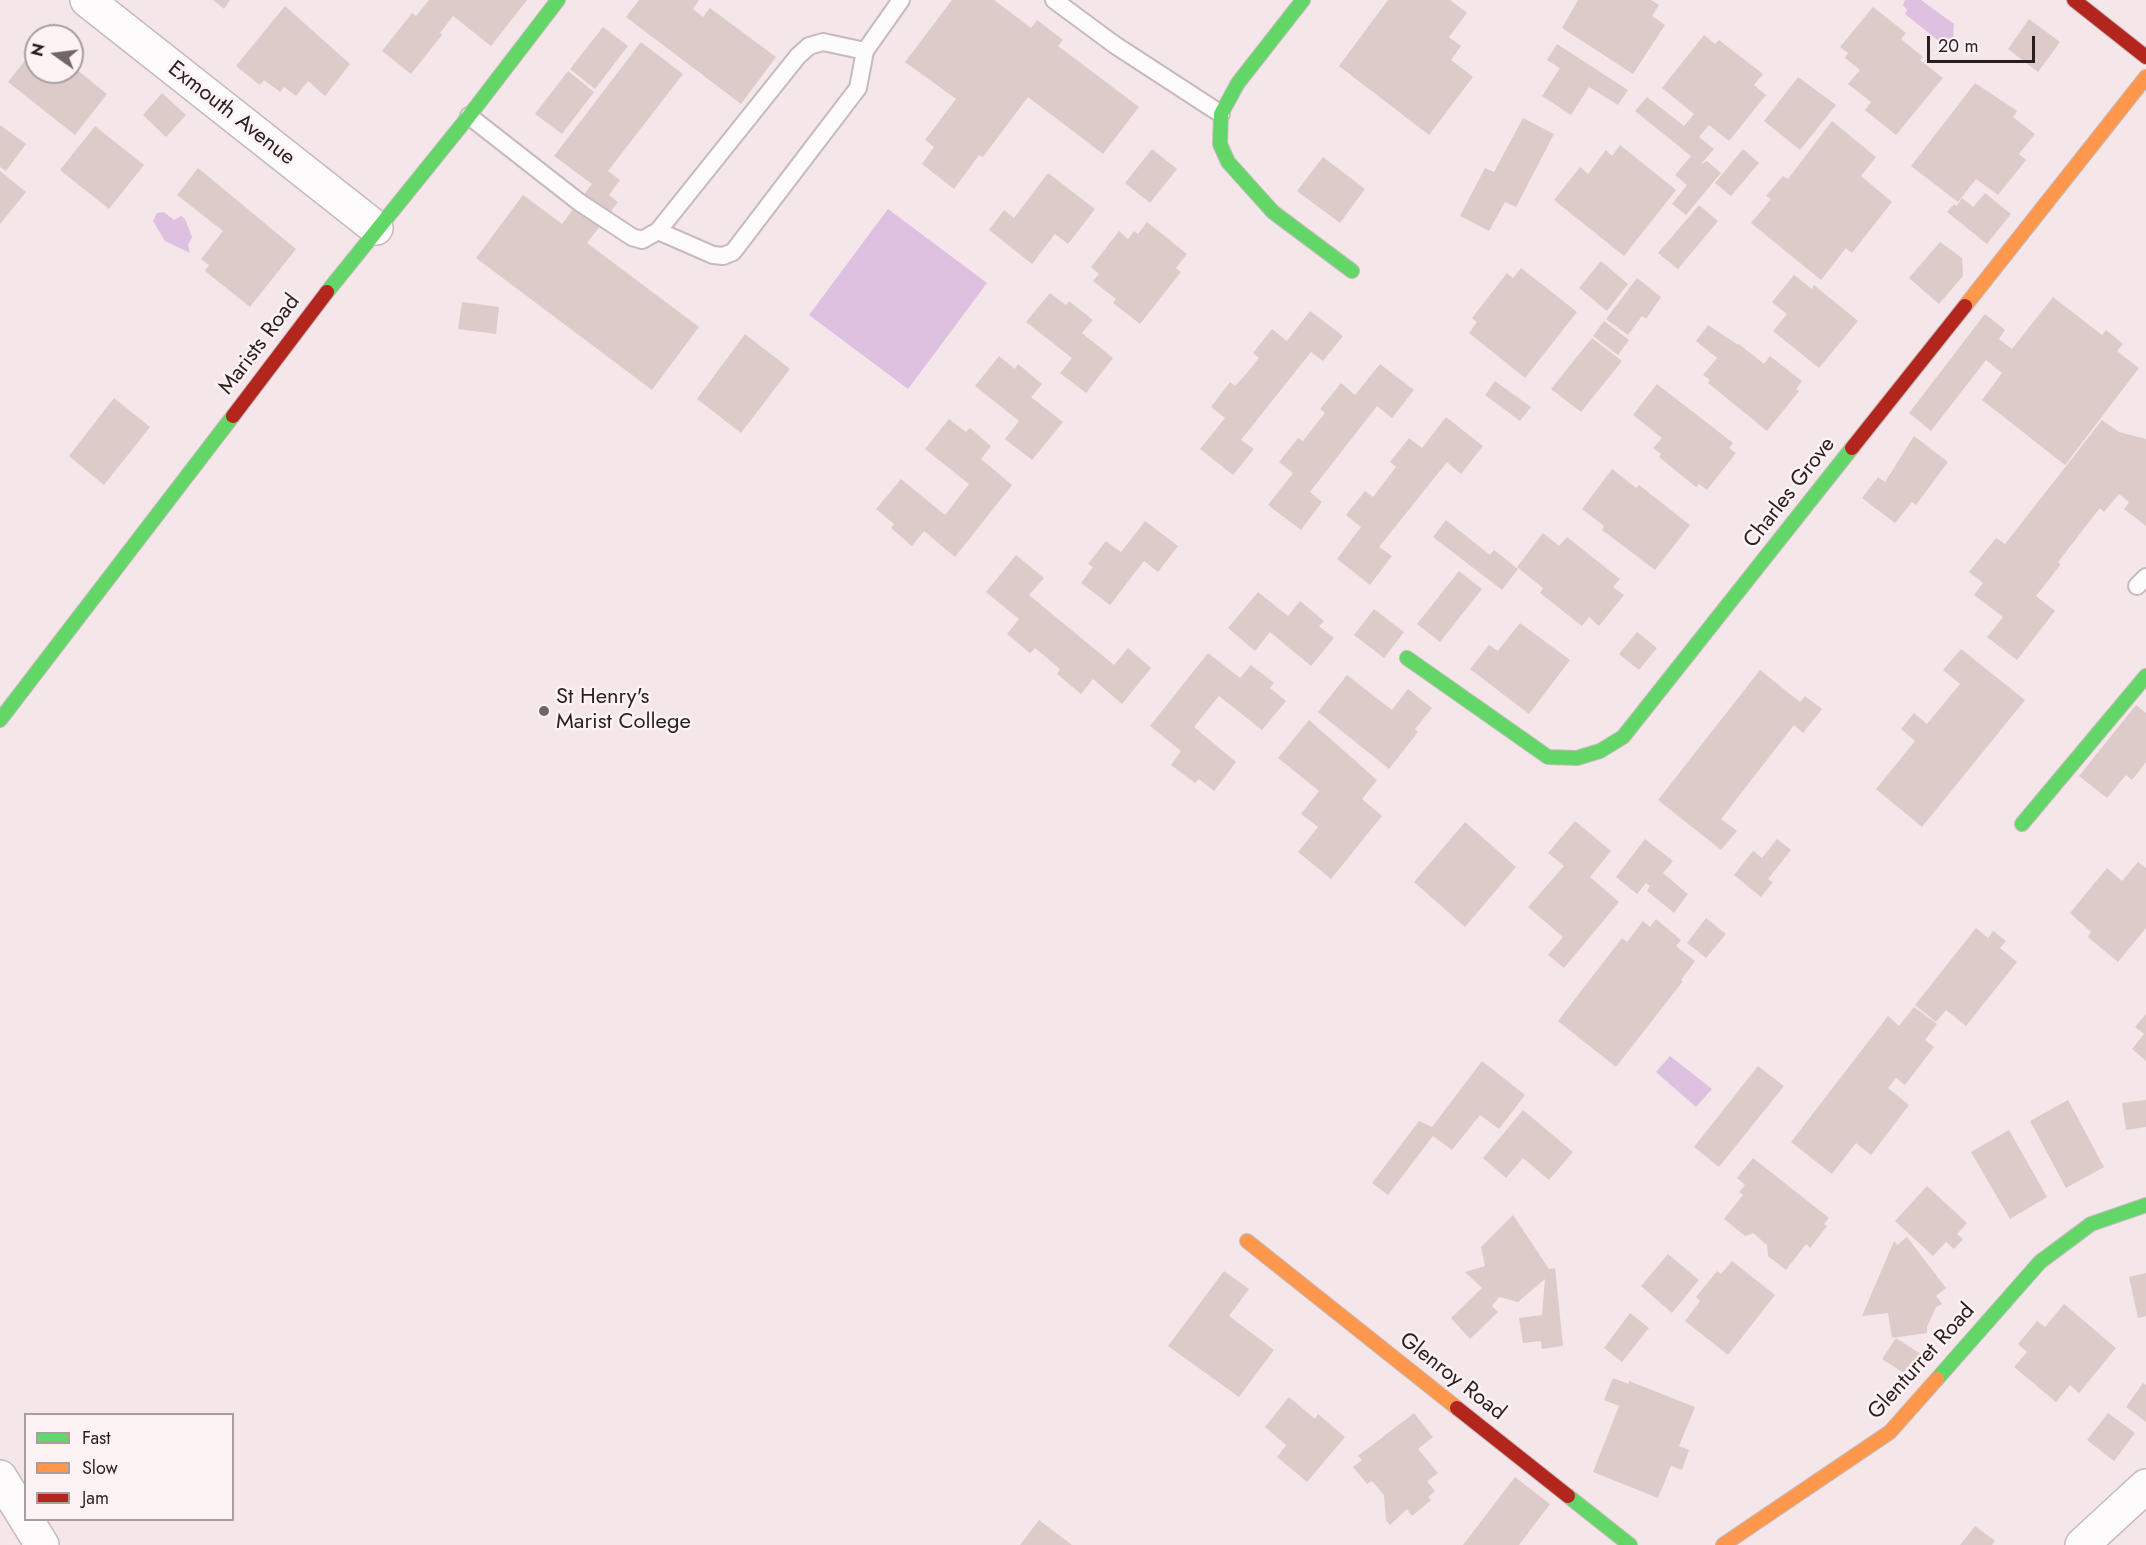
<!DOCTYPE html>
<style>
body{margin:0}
#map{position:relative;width:2146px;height:1545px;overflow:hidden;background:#f5e6e9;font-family:Jost,sans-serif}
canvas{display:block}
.legend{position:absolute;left:24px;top:1413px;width:210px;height:108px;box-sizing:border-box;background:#fdf2f4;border:2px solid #a89ea0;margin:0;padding:8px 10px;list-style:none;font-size:18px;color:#291f21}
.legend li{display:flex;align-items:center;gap:12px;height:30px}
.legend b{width:30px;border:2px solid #a89ea0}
.north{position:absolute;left:24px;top:24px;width:60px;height:60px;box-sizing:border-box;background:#fdf2f4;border:2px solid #a89ea0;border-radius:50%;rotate:284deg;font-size:16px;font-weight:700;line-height:24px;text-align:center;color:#291f21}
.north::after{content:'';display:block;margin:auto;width:21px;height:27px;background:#706567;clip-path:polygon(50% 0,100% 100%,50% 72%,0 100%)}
.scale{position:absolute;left:1927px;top:36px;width:108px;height:27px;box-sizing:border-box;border:3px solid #291f21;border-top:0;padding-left:8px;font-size:18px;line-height:21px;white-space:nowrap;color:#291f21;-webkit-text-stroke:4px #fdf2f4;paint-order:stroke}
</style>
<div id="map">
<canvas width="2146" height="1545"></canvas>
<ul class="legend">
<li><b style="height:8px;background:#63d668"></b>Fast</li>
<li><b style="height:8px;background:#ff974d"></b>Slow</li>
<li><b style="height:8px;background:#b3261e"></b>Jam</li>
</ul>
<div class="north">N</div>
<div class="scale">20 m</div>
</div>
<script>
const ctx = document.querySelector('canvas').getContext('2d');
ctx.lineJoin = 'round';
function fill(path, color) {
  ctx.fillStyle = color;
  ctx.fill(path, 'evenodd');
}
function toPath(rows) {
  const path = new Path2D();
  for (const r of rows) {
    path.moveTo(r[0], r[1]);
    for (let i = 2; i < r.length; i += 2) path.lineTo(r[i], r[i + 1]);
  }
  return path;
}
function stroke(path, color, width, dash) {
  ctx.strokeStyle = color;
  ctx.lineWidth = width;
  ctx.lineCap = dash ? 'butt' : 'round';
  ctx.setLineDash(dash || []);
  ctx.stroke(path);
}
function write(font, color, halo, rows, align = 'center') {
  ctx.font = font + ' Jost,sans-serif';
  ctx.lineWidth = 5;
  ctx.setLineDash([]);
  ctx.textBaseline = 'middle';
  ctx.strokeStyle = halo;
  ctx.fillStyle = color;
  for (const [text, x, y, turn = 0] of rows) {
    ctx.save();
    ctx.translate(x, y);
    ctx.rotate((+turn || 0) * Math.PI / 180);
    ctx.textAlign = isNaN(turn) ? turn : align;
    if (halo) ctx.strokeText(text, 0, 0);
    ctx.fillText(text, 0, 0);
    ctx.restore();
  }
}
fill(toPath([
 [1905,0,1921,0,1954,24,1953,39,1949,41,1944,38,1940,42,1905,14,1907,10,1903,5],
 [888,209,987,283,908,389,809,315],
 [164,212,174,220,181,216,185,219,192,237,188,245,190,253,165,241,153,221,157,213],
 [1670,1056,1712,1089,1696,1107,1656,1072]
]), '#dec0e1');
fill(toPath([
 [213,0,230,0,224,9],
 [429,0,527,0,491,46,453,16,440,33,442,35,411,74,382,51,412,13,416,16],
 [639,0,699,0,693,9,703,17,710,8,776,57,741,104,626,17],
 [952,0,994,0,1031,28,1037,20,1063,40,1058,46,1139,107,1103,154,1028,97,983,157,979,155,954,189,922,164,934,147,925,140,956,99,905,62],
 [1388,0,1450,0,1467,13,1449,37,1461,46,1451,60,1473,77,1429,135,1339,66],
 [1578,0,1651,0,1659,5,1652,16,1665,25,1633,74,1562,28],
 [285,6,350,64,325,96,308,81,296,96,284,87,280,92,264,80,260,85,236,66],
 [1873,7,1906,33,1901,39,1923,57,1920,60,1943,78,1896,135,1865,110,1871,102,1848,84,1860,70,1845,58,1848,53,1840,47],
 [2029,19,2060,42,2038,72,2008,49],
 [603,27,628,46,595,89,570,69],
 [1704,35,1715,44,1719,40,1763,74,1754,85,1766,95,1729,141,1709,125,1699,137,1714,149,1701,164,1707,161,1721,173,1686,215,1672,204,1687,185,1675,175,1691,156,1635,111,1647,97,1684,126,1694,114,1662,88],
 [641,42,683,74,608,171,620,180,609,195,618,202,587,243,699,327,652,390,476,258,523,195,562,224,592,184,554,156],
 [1557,44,1628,90,1618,105,1589,87,1571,115,1542,96,1560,68,1547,60],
 [31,53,36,57,36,72,72,72,72,66,107,94,75,135,8,82],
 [568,71,594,92,562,134,535,114],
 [1798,77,1836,105,1800,150,1764,121],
 [1975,83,2017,111,2013,117,2035,134,2019,154,2026,160,1998,195,1976,179,1958,202,1911,166],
 [162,93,186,115,166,137,143,115],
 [1523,118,1554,134,1516,207,1505,202,1489,231,1460,216,1485,168,1494,172],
 [1832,121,1876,157,1861,176,1892,202,1852,253,1846,248,1821,280,1751,223,1771,199,1766,196,1783,176,1788,179],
 [0,125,26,144,6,171,0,167],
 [95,126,144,165,109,209,60,170],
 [1620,145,1676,190,1624,256,1554,200,1580,167,1588,174,1606,150,1612,156],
 [1152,149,1177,169,1150,203,1125,183],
 [1743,149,1759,163,1731,196,1715,183],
 [1323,157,1365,189,1340,223,1297,191],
 [198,168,296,249,250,307,205,271,209,265,201,259,223,231,177,195],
 [0,171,26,192,0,224],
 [1048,173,1095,209,1068,244,1055,234,1032,264,989,230,1004,210,1014,218],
 [1985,193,2011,214,1987,244,1947,212,1954,204,1957,206,1962,198,1973,207],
 [1699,205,1718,221,1678,269,1658,253],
 [1147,222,1187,254,1176,268,1181,272,1140,324,1113,303,1116,299,1093,281,1099,274,1091,267,1119,231,1128,239,1134,231,1138,234],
 [1940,242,1962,258,1963,276,1939,304,1909,278],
 [1601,261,1628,284,1607,311,1579,288],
 [1521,268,1577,312,1525,378,1469,333,1477,322,1472,318,1507,273,1513,278],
 [1794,275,1812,289,1814,285,1858,321,1819,368,1773,331,1787,314,1772,302],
 [1637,278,1661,297,1646,319,1642,316,1628,335,1606,319],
 [1050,293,1066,305,1069,301,1093,320,1082,333,1113,358,1086,393,1060,373,1072,358,1026,322],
 [2053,297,2102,335,2106,330,2123,344,2117,351,2139,368,2065,465,1982,400,2002,373,1986,360,1931,431,1909,413,1985,314,2005,330,1999,339,2012,349],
 [462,302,499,307,496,334,458,329],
 [1310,311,1343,336,1323,361,1311,352,1241,440,1254,449,1233,475,1200,449,1225,418,1211,407,1230,382,1235,386,1246,374,1259,358,1253,353,1272,329,1287,341],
 [1604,321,1629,340,1618,355,1593,336],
 [1708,325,1738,345,1739,344,1764,364,1770,356,1802,381,1796,389,1799,391,1767,431,1708,383,1710,380,1703,375,1717,358,1696,341],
 [745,334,790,369,741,433,697,399],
 [1592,338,1622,361,1581,412,1551,389],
 [999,356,1015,369,1018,364,1042,384,1031,397,1063,422,1032,460,1005,439,1019,421,975,386],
 [1380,364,1414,390,1392,418,1377,406,1310,492,1322,502,1301,530,1268,505,1293,473,1279,462,1298,438,1303,441,1313,428,1325,413,1320,409,1341,383,1355,395],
 [1495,381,1531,407,1520,421,1485,395],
 [1657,384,1733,443,1729,448,1736,453,1707,490,1699,484,1696,487,1659,457,1661,454,1653,448,1662,438,1633,415],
 [114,398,150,427,104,485,69,456],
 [1446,417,1483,446,1461,474,1447,462,1379,547,1392,556,1370,585,1337,559,1361,527,1346,515,1365,491,1373,497,1396,467,1390,462,1409,438,1422,448],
 [949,419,966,432,970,428,991,446,981,459,1012,485,955,557,924,531,912,546,891,528,894,524,876,509,901,479,945,515,969,484,925,449],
 [2102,420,2119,432,2146,439,2146,526,2124,509,2129,502,2119,494,2104,512,2100,508,2058,562,2061,564,2036,596,2055,611,2017,660,1987,637,2003,617,1974,595,1983,583,1969,572,1996,538,2005,544],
 [1914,436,1948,462,1916,505,1912,502,1895,523,1862,498,1878,477,1885,482],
 [1612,469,1636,488,1639,485,1690,525,1655,570,1602,530,1604,526,1582,509],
 [1446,520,1490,555,1494,550,1518,569,1502,590,1433,537],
 [1145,521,1178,546,1158,572,1144,561,1110,605,1081,583,1093,567,1088,564,1106,541,1121,552],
 [1543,533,1559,546,1567,537,1620,579,1613,587,1624,595,1599,626,1589,617,1582,626,1540,593,1543,588,1517,567],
 [1016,555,1044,578,1029,595,1114,665,1128,648,1151,668,1122,704,1093,679,1081,694,1057,674,1060,669,1035,648,1030,653,1007,634,1019,619,986,592],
 [1459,571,1482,589,1440,642,1417,624],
 [1258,592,1288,616,1300,601,1324,621,1319,626,1334,638,1311,666,1270,632,1255,651,1228,628],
 [1374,609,1404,632,1384,658,1354,635],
 [1520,623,1570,660,1529,714,1470,669,1489,645,1498,651],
 [1637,632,1657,648,1639,670,1619,654],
 [1961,649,2025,700,1922,827,1876,789,1915,741,1901,729,1914,713,1927,724,1960,684,1943,670],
 [1208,653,1240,678,1251,665,1274,683,1270,688,1286,701,1262,730,1219,696,1206,712,1194,727,1236,762,1214,791,1199,779,1195,783,1171,765,1181,751,1150,726],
 [1760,670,1800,702,1805,696,1822,709,1803,733,1794,725,1721,819,1737,831,1721,850,1658,800],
 [1347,675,1392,710,1408,689,1432,708,1415,729,1418,732,1389,769,1318,712],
 [2136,705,2146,713,2146,762,2132,780,2126,775,2107,798,2079,776],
 [1309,720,1377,780,1362,799,1382,816,1331,879,1298,852,1318,827,1301,814,1319,791,1278,758],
 [1575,821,1611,851,1590,877,1619,902,1564,968,1548,955,1563,937,1528,907,1564,866,1548,853],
 [1465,822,1516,867,1465,927,1414,882],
 [1645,839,1673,861,1663,873,1688,894,1674,913,1647,891,1650,886,1646,883,1637,894,1616,877],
 [1777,839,1791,850,1768,879,1773,882,1761,897,1734,875,1753,851,1762,858],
 [2138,862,2146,868,2146,928,2118,962,2088,937,2091,932,2070,913,2107,868,2122,881],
 [1706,918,1726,934,1706,958,1687,943],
 [1656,919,1681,940,1676,946,1695,961,1681,980,1683,981,1616,1067,1558,1021,1622,938,1627,942,1643,921,1650,927],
 [1976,928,1988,938,1993,931,2006,941,2000,948,2017,962,1966,1026,1946,1010,1936,1022,1915,1005],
 [1914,1007,1937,1024,1925,1040,1934,1047,1905,1085,1896,1078,1888,1088,1909,1105,1871,1155,1856,1143,1832,1174,1791,1142,1888,1016,1899,1026],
 [2146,1014,2146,1061,2132,1049,2144,1034,2135,1027],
 [1482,1061,1525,1095,1499,1129,1480,1115,1452,1150,1433,1136,1388,1195,1372,1183,1419,1121,1432,1127],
 [1758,1066,1784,1086,1719,1167,1694,1147],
 [2068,1100,2104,1167,2066,1188,2030,1121],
 [2146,1100,2146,1127,2126,1130,2122,1103],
 [1523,1110,1573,1152,1549,1180,1523,1158,1506,1178,1483,1158],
 [2009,1130,2047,1197,2010,1219,1971,1152],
 [1753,1158,1829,1218,1824,1224,1827,1226,1810,1248,1806,1244,1786,1270,1768,1256,1767,1245,1753,1233,1745,1236,1724,1219,1743,1195,1739,1192,1745,1185,1737,1178],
 [1927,1186,1967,1223,1957,1234,1963,1239,1954,1249,1946,1242,1933,1256,1895,1221],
 [1513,1215,1549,1269,1555,1268,1563,1346,1542,1349,1541,1341,1523,1343,1519,1318,1542,1315,1545,1279,1518,1302,1499,1297,1492,1306,1498,1312,1470,1339,1451,1318,1482,1288,1465,1272,1485,1266,1481,1247],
 [1907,1237,1946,1288,1936,1296,1942,1304,1936,1307,1927,1327,1927,1333,1892,1338,1888,1313,1862,1316,1894,1241,1897,1245],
 [1668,1254,1699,1280,1672,1313,1641,1286],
 [1732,1261,1775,1295,1728,1355,1685,1321,1700,1301,1696,1297,1717,1271,1721,1274],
 [1224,1271,1249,1289,1229,1316,1274,1350,1239,1397,1168,1346],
 [2146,1273,2146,1316,2138,1318,2129,1277],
 [2064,1304,2116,1348,2079,1393,2070,1385,2056,1402,2014,1367,2027,1352,2018,1344,2037,1321,2045,1327],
 [1630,1313,1649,1328,1622,1362,1604,1348],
 [1896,1338,1927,1358,1913,1379,1882,1359],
 [1613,1378,1629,1384,1629,1381,1695,1407,1679,1446,1689,1450,1682,1470,1671,1466,1658,1498,1593,1472,1619,1406,1604,1400],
 [2143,1383,2146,1385,2146,1422,2126,1407],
 [1289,1397,1315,1419,1318,1414,1345,1437,1307,1482,1277,1457,1286,1445,1265,1427],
 [1414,1413,1433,1437,1418,1449,1438,1473,1427,1481,1435,1491,1428,1497,1431,1500,1412,1516,1407,1509,1390,1525,1386,1520,1384,1495,1372,1481,1367,1484,1353,1467,1362,1460,1358,1456],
 [2108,1413,2135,1433,2114,1461,2087,1440],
 [1515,1477,1550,1504,1519,1545,1463,1545],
 [1039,1520,1072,1545,1020,1545],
 [1975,1526,1995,1541,1992,1545,1960,1545]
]), '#ddcbca');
const lane = toPath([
 [1054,0,1115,45,1221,114],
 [469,116,579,202,632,237,642,240,658,231,798,56,809,46,823,42,865,51],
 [658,231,713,255,723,256,733,252,858,88,865,51,901,0],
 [2137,586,2146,577]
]);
const street = toPath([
 [87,0,376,228],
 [0,1477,42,1545],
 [2082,1545,2146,1486]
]);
const fast = toPath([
 [1303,0,1238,83,1221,114,1220,144,1228,162,1273,212,1352,271],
 [327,292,469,116,558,0],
 [1407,658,1548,757,1577,758,1600,751,1623,737,1852,448],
 [0,720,233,416],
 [2022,824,2146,676],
 [1937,1379,2040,1262,2091,1224,2146,1205],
 [1568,1496,1630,1545]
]);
const slow = toPath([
 [1965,306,2146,77],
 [1247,1241,1457,1408],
 [1723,1545,1890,1432,1937,1379]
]);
const jam = toPath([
 [2074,0,2146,57],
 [233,416,327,292],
 [1852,448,1965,306],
 [1457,1408,1568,1496]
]);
stroke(lane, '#c6babc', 20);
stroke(street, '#c6babc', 36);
stroke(fast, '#c6babc', 16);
stroke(slow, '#c6babc', 16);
stroke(jam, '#c6babc', 16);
stroke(lane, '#fefbfc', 16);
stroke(street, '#fefbfc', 33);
stroke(fast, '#63d668', 14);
stroke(slow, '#ff974d', 14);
stroke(jam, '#b3261e', 14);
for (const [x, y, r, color] of [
 [544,711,6,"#706567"]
]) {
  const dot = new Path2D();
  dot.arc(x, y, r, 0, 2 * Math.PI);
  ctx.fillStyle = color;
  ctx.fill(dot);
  stroke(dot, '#fdf2f4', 2);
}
write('22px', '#291f21', '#fdf2f4', [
 ["Exmouth Avenue",231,114,38],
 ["Marists Road",260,345,-53],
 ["Charles Grove",1790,493,-52],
 ["Glenturret Road",1922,1362,-48],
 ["Glenroy Road",1452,1377,38]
]);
write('22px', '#291f21', '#fdf2f4', [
 ["St Henry's",556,698],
 ["Marist College",556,723]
], 'left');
</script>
